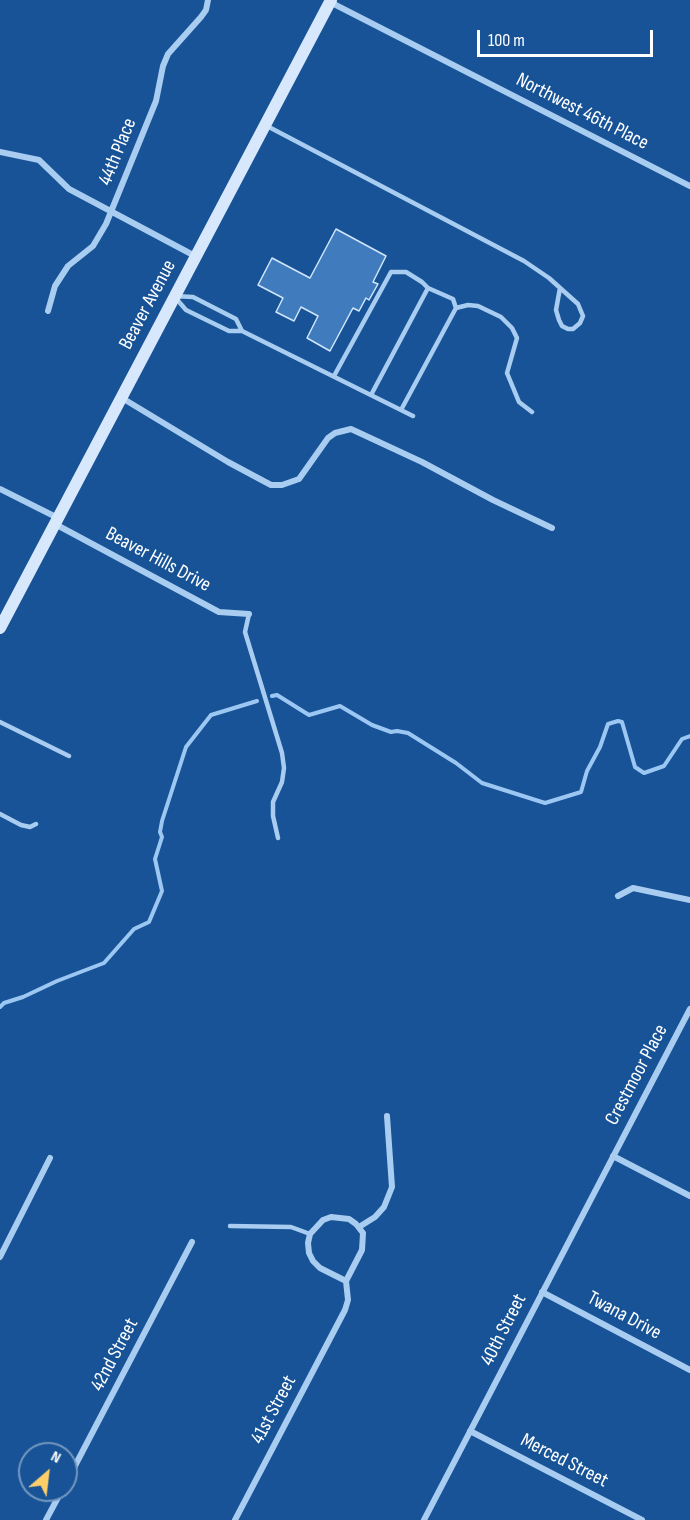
<!DOCTYPE html>
<style>
body{margin:0}
#map{position:relative;width:690px;height:1520px;overflow:hidden;background:#175396;font-family:"Sofia Sans Condensed",sans-serif}
canvas{display:block}
.north{position:absolute;left:18px;top:1442px;width:60px;height:60px;box-sizing:border-box;background:#175396;border:2px solid #7498c0;border-radius:50%;rotate:28deg;font-size:16px;font-weight:700;line-height:24px;text-align:center;color:#fff}
.north::after{content:'';display:block;margin:auto;width:21px;height:27px;background:#ffce69;clip-path:polygon(50% 0,100% 100%,50% 72%,0 100%)}
.scale{position:absolute;left:477px;top:30px;width:176px;height:27px;box-sizing:border-box;border:3px solid #fff;border-top:0;padding-left:8px;font-size:18px;line-height:21px;white-space:nowrap;color:#fff;-webkit-text-stroke:4px #175396;paint-order:stroke}
</style>
<div id="map">
<canvas width="690" height="1520"></canvas>
<div class="north">N</div>
<div class="scale">100 m</div>
</div>
<script>
const ctx = document.querySelector('canvas').getContext('2d');
ctx.lineJoin = 'round';
function toPath(rows) {
  const path = new Path2D();
  for (const r of rows) {
    path.moveTo(r[0], r[1]);
    for (let i = 2; i < r.length; i += 2) path.lineTo(r[i], r[i + 1]);
  }
  return path;
}
function stroke(path, color, width, dash) {
  ctx.strokeStyle = color;
  ctx.lineWidth = width;
  ctx.lineCap = dash ? 'butt' : 'round';
  ctx.setLineDash(dash || []);
  ctx.stroke(path);
}
function fill(path, color) {
  ctx.fillStyle = color;
  ctx.fill(path, 'evenodd');
}
function write(font, color, halo, rows, align = 'center') {
  ctx.font = font + ' "Sofia Sans Condensed",sans-serif';
  ctx.lineWidth = 4.5;
  ctx.setLineDash([]);
  ctx.textBaseline = 'middle';
  ctx.strokeStyle = halo;
  ctx.fillStyle = color;
  for (const [text, x, y, turn = 0] of rows) {
    ctx.save();
    ctx.translate(x, y);
    ctx.rotate((+turn || 0) * Math.PI / 180);
    ctx.textAlign = isNaN(turn) ? turn : align;
    if (halo) ctx.strokeText(text, 0, 0);
    ctx.fillText(text, 0, 0);
    ctx.restore();
  }
}
stroke(toPath([
 [272,696,277,695,309,715,340,706,372,725,391,732,397,731,408,733,456,763,482,783,545,803,581,792,587,771,600,747,608,724,618,721,622,722,635,767,644,773,664,766,682,739,690,736],
 [0,1007,4,1003,23,997,57,981,104,963,134,929,149,922,162,891,155,859,162,837,160,832,162,821,186,747,211,715,257,701]
]), '#9cc7f3', 4);
const building = toPath([
 [336,229,386,256,373,282,378,284,369,300,366,298,359,311,353,308,330,351,307,338,318,316,301,307,294,321,276,312,283,298,258,285,272,258,310,278,336,229]
]);
fill(building, '#407cbd');
stroke(building, '#d0e6fc', 1.5);
stroke(toPath([
 [267,126,524,261,549,278,578,304,583,316,580,323,573,329,568,329,562,326,559,320,556,310,560,288],
 [174,296,193,297,236,319,242,331,229,331,186,310,174,296],
 [456,308,468,305,478,306,501,317,512,328,517,338,507,373,519,402,532,412],
 [242,331,413,416],
 [334,376,391,272,406,272,422,282,428,288,371,395],
 [401,410,456,308,453,299,428,288],
 [249,614,245,632,282,753,284,768,282,782,273,802,273,816,278,838],
 [0,722,69,756],
 [0,814,21,825,30,827,36,824],
 [230,1226,291,1227,310,1234]
]), '#a9ccf1', 4.5);
stroke(toPath([
 [330,2,690,186],
 [0,152,39,160,69,189,195,256],
 [48,311,55,286,68,266,93,246,106,224,156,101,163,66,168,54,201,17,206,10,208,0],
 [122,398,228,462,271,485,282,485,299,479,328,438,335,433,351,429,422,462,493,500,552,528],
 [0,489,58,518],
 [55,524,219,612,249,614],
 [618,896,633,888,690,900],
 [613,1156,690,1196],
 [359,1227,375,1217,384,1207,392,1187,387,1116],
 [0,1257,50,1158],
 [542,1292,690,1370],
 [470,1431,642,1520],
 [66,1483,192,1242],
 [46,1520,62,1490],
 [235,1520,345,1310,348,1300,346,1281,362,1250,363,1233,356,1224,349,1219,331,1217,323,1220,310,1234,308,1243,309,1253,313,1261,320,1268,346,1281],
 [424,1520,690,1009]
]), '#a9ccf1', 6);
stroke(toPath([
 [0,628,331,0]
]), '#d7e8fc', 12);
write('20px', '#fff', '#175396', [
 ["Northwest 46th Place",582,112,27],
 ["44th Place",118,152,-68],
 ["Beaver Avenue",148,305,-62],
 ["Beaver Hills Drive",158,560,28],
 ["Crestmoor Place",637,1075,-62],
 ["Twana Drive",624,1316,28],
 ["40th Street",504,1330,-63],
 ["42nd Street",115,1355,-62],
 ["41st Street",274,1410,-62],
 ["Merced Street",564,1461,27]
]);
</script>
